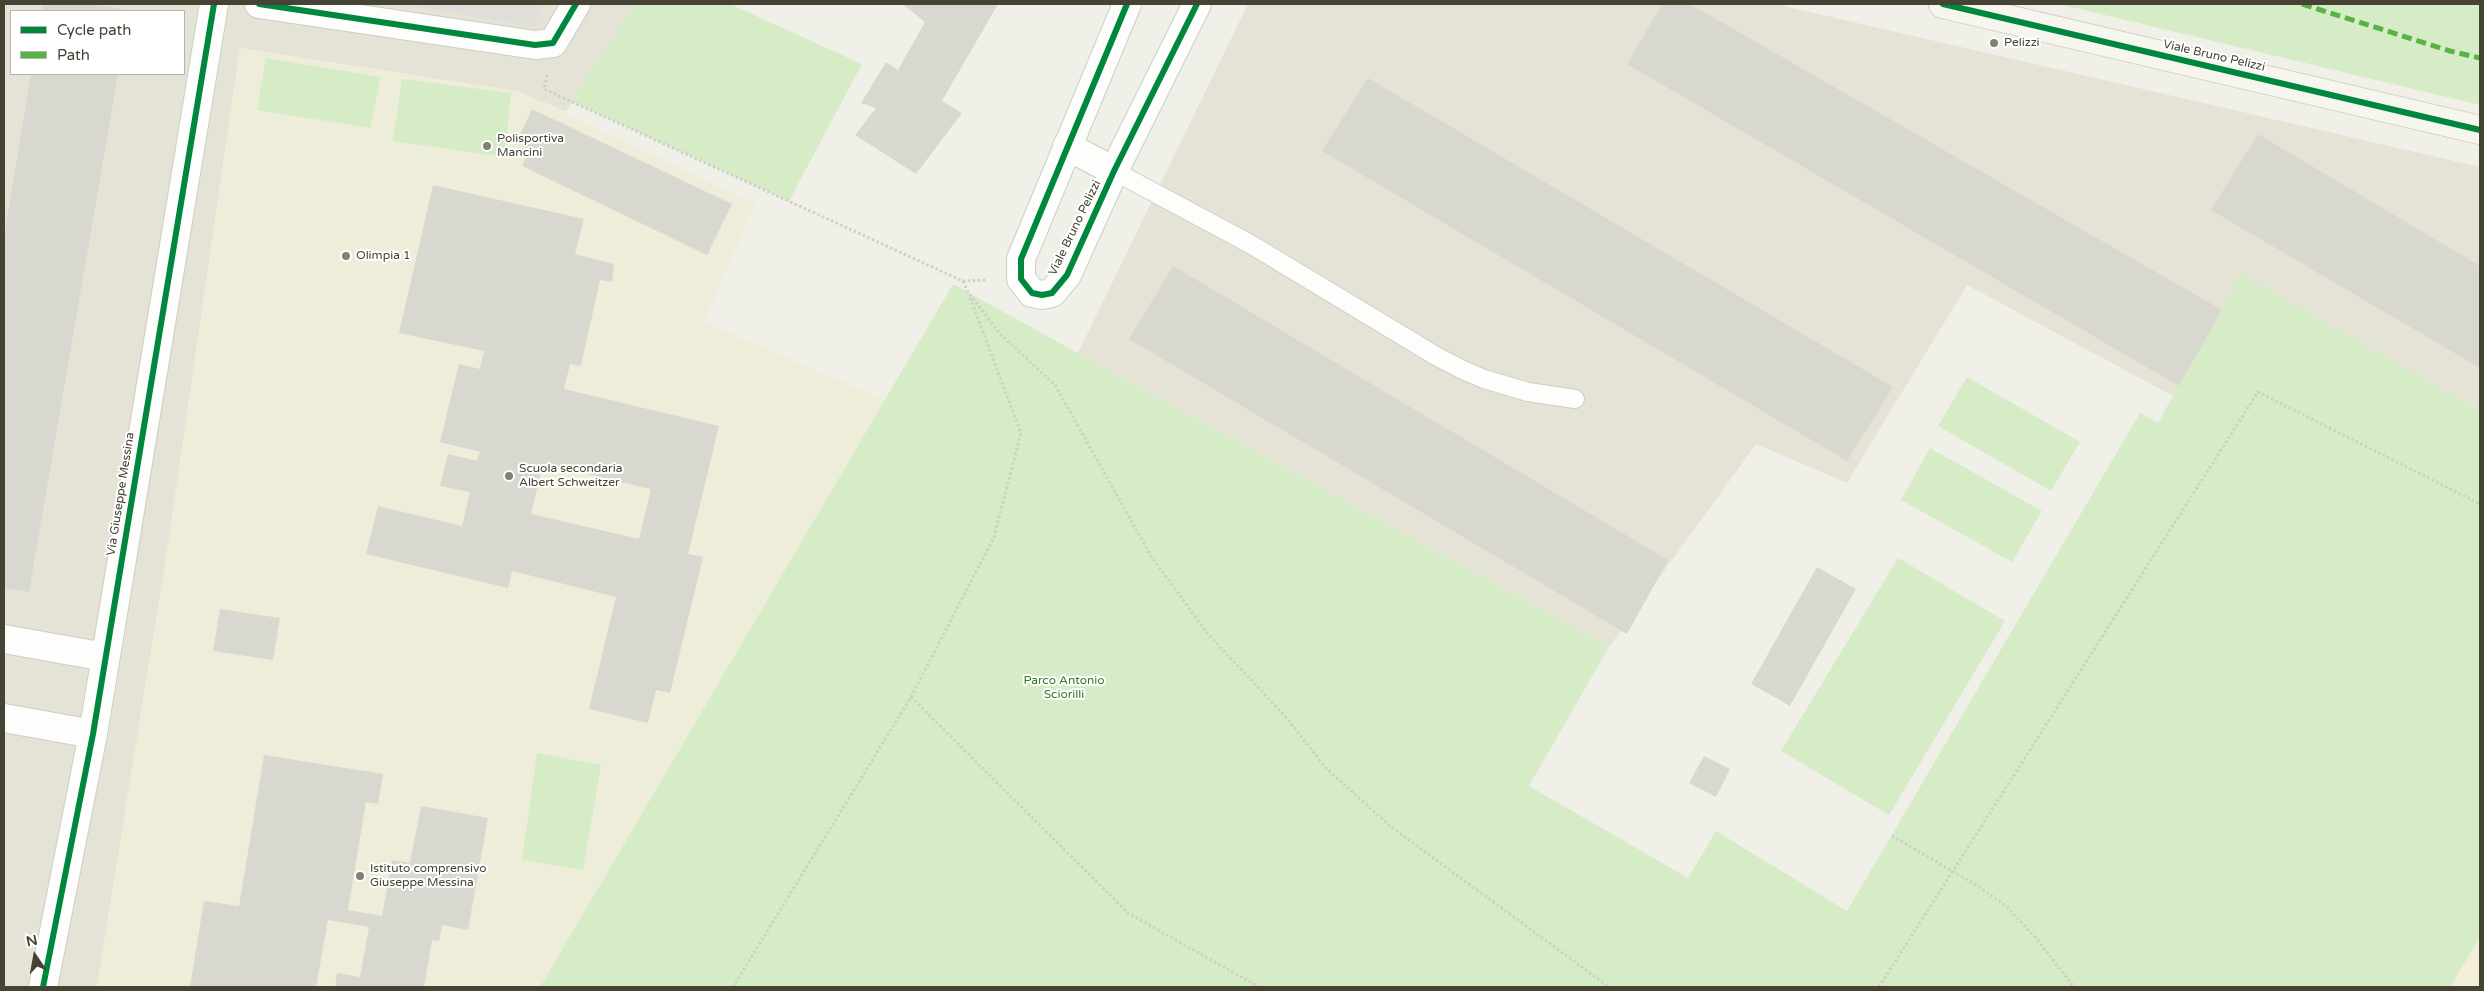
<!DOCTYPE html>
<style>
body{margin:0}
#map{position:relative;width:2484px;height:991px;overflow:hidden;background:#f0efe8;font-family:"Varela Round",sans-serif}
canvas{display:block}
.frame{position:absolute;inset:0;border:5px solid #464334;pointer-events:none}
.legend{position:absolute;left:10px;top:10px;width:175px;height:65px;box-sizing:border-box;background:#fff;border:1px solid #b5b4ae;margin:0;padding:6px 9px;list-style:none;font-size:15px;color:#464334}
.legend li{display:flex;align-items:center;gap:10px;height:25px}
.legend b{width:25px;border:1px solid #b5b4ae}
.north{position:absolute;left:10px;top:931px;width:50px;height:50px;-webkit-text-stroke:4px #fff;paint-order:stroke;rotate:348deg;font-size:14px;font-weight:700;line-height:20px;text-align:center;color:#464334}
.north::after{content:'';display:block;margin:auto;width:18px;height:22px;background:#464334;clip-path:polygon(50% 0,100% 100%,50% 72%,0 100%)}
</style>
<div id="map">
<canvas width="2484" height="991"></canvas>
<div class="frame"></div>
<ul class="legend">
<li><b style="height:6px;background:#00873e"></b>Cycle path</li>
<li><b style="height:6px;background:#57b346"></b>Path</li>
</ul>
<div class="north">N</div>
</div>
<script>
const ctx = document.querySelector('canvas').getContext('2d');
ctx.lineJoin = 'round';
function fill(path, color) {
  ctx.fillStyle = color;
  ctx.fill(path, 'evenodd');
}
function toPath(rows) {
  const path = new Path2D();
  for (const r of rows) {
    path.moveTo(r[0], r[1]);
    for (let i = 2; i < r.length; i += 2) path.lineTo(r[i], r[i + 1]);
  }
  return path;
}
function stroke(path, color, width, dash) {
  ctx.strokeStyle = color;
  ctx.lineWidth = width;
  ctx.lineCap = dash ? 'butt' : 'round';
  ctx.setLineDash(dash || []);
  ctx.stroke(path);
}
function write(font, color, halo, rows, align = 'center') {
  ctx.font = font + ' "Varela Round",sans-serif';
  ctx.lineWidth = 4;
  ctx.setLineDash([]);
  ctx.textBaseline = 'middle';
  ctx.strokeStyle = halo;
  ctx.fillStyle = color;
  for (const [text, x, y, turn = 0] of rows) {
    ctx.save();
    ctx.translate(x, y);
    ctx.rotate((+turn || 0) * Math.PI / 180);
    ctx.textAlign = isNaN(turn) ? turn : align;
    if (halo) ctx.strokeText(text, 0, 0);
    ctx.fillText(text, 0, 0);
    ctx.restore();
  }
}
fill(toPath([
 [4,4,636,4,566,112,546,103,240,48,167,552,97,987,4,987],
 [11,11,184,11,184,74,11,74],
 [1248,4,1775,4,2480,167,2480,411,2242,275,2173,396,1967,285,1847,483,1756,444,1609,647,1078,353]
]), '#e4e3d5');
fill(toPath([
 [2480,937,2480,987,2450,987]
]), '#f3eeda');
fill(toPath([
 [240,48,518,91,755,204,704,322,885,400,540,987,97,987,167,552]
]), '#eeedda');
fill(toPath([
 [636,4,730,4,862,64,789,201,571,101],
 [2059,4,2480,4,2480,105],
 [266,58,381,77,370,128,257,110],
 [402,79,511,93,504,157,393,141],
 [2241,274,2480,411,2480,937,2450,987,540,987,953,284,1609,647,1529,786,1688,878,1716,831,1847,911,2140,413,2158,423],
 [1967,377,2080,442,2051,491,1938,426],
 [1930,448,2042,511,2012,562,1901,500],
 [1898,558,2005,621,1889,815,1781,751],
 [537,753,601,765,583,870,522,860]
]), '#d6ecc6');
fill(toPath([
 [398,4,544,4,534,26]
]), '#dfded8');
fill(toPath([
 [43,4,91,4,129,10,42,11],
 [902,4,998,4,942,101,962,113,916,174,855,135,876,108,861,103,886,62,898,70,925,22],
 [1662,4,1690,4,2222,310,2179,386,1627,64],
 [31,74,118,74,29,592,4,588,4,237],
 [1368,78,1893,387,1847,461,1322,151],
 [532,109,732,204,707,255,522,166,530,150,522,146,526,137,520,135],
 [2258,134,2480,266,2480,368,2211,210],
 [433,185,584,219,575,254,614,264,612,282,600,280,581,366,570,364,564,389,719,426,688,554,703,557,670,693,656,690,648,723,589,709,616,597,512,571,508,588,366,554,378,506,462,526,470,492,440,486,448,454,477,461,480,452,440,442,459,364,480,369,484,351,399,333],
 [543,464,651,489,639,539,531,514],
 [1173,266,1668,560,1627,634,1129,339],
 [1817,567,1856,589,1790,706,1751,684],
 [220,609,280,618,273,660,213,651],
 [264,755,383,774,378,804,366,802,348,910,382,916,392,860,410,863,421,806,488,818,468,930,442,925,439,941,432,940,424,987,335,987,337,973,360,977,369,927,328,920,316,987,190,987,204,901,239,906],
 [1704,756,1730,769,1716,797,1689,783]
]), '#d9d8d0');
const lane = toPath([
 [1114,171,1252,245,1436,356,1463,370,1484,379,1528,392,1575,399]
]);
const street = toPath([
 [259,4,535,45,553,43,576,4],
 [1127,4,1021,259,1021,279,1032,293,1042,295,1052,293,1067,275,1114,171,1197,4],
 [1067,146,1114,171],
 [4,639,105,657],
 [4,718,93,734],
 [43,987,93,734,214,4]
]);
const secondary = toPath([
 [1943,4,2480,130]
]);
stroke(lane, '#cecdc6', 20);
stroke(street, '#cecdc6', 30);
stroke(secondary, '#d0cebf', 30);
stroke(toPath([
 [547,75,544,89,963,281,987,280],
 [963,281,968,292,1000,334,1055,385,1151,556,1207,633,1284,715,1326,768,1390,826,1609,987],
 [911,697,1128,913,1259,987],
 [1892,836,1978,886,2006,906,2036,938,2074,987],
 [733,987,911,697,994,537,1021,433,969,295],
 [1879,987,2258,392,2480,504]
]), '#d0cfc9', 3, [2.5, 2.5]);
stroke(lane, '#fdfdfc', 18);
stroke(street, '#fdfdfc', 28);
stroke(secondary, '#f6f6ee', 28);
stroke(toPath([
 [2302,4,2450,51,2480,58]
]), '#57b346', 5, [10, 5]);
stroke(toPath([
 [259,4,535,45,553,43,576,4],
 [1127,4,1021,259,1021,279,1032,293,1042,295,1052,293,1067,275,1114,171,1197,4],
 [1943,4,2480,130],
 [43,987,93,734,214,4]
]), '#00873e', 6);
for (const [x, y, r, color] of [
 [1994,43,5,"#827f73"],
 [487,146,5,"#827f73"],
 [346,256,5,"#827f73"],
 [509,476,5,"#827f73"],
 [360,876,5,"#827f73"]
]) {
  const dot = new Path2D();
  dot.arc(x, y, r, 0, 2 * Math.PI);
  ctx.fillStyle = color;
  ctx.fill(dot);
  stroke(dot, '#fff', 2);
}
write('12px', '#464334', '#fff', [
 ["Pelizzi",2004,43],
 ["Polisportiva",497,139],
 ["Mancini",497,153],
 ["Olimpia 1",356,256],
 ["Scuola secondaria",519,469],
 ["Albert Schweitzer",519,483],
 ["Istituto comprensivo",370,869],
 ["Giuseppe Messina",370,883]
], 'left');
write('12px', '#464334', '#fff', [
 ["Viale Bruno Pelizzi",2214,56,13],
 ["Viale Bruno Pelizzi",1075,228,-64],
 ["Via Giuseppe Messina",121,494,-81]
]);
write('12px', '#337a25', '#fff', [
 ["Parco Antonio",1064,681],
 ["Sciorilli",1064,695]
]);
</script>
